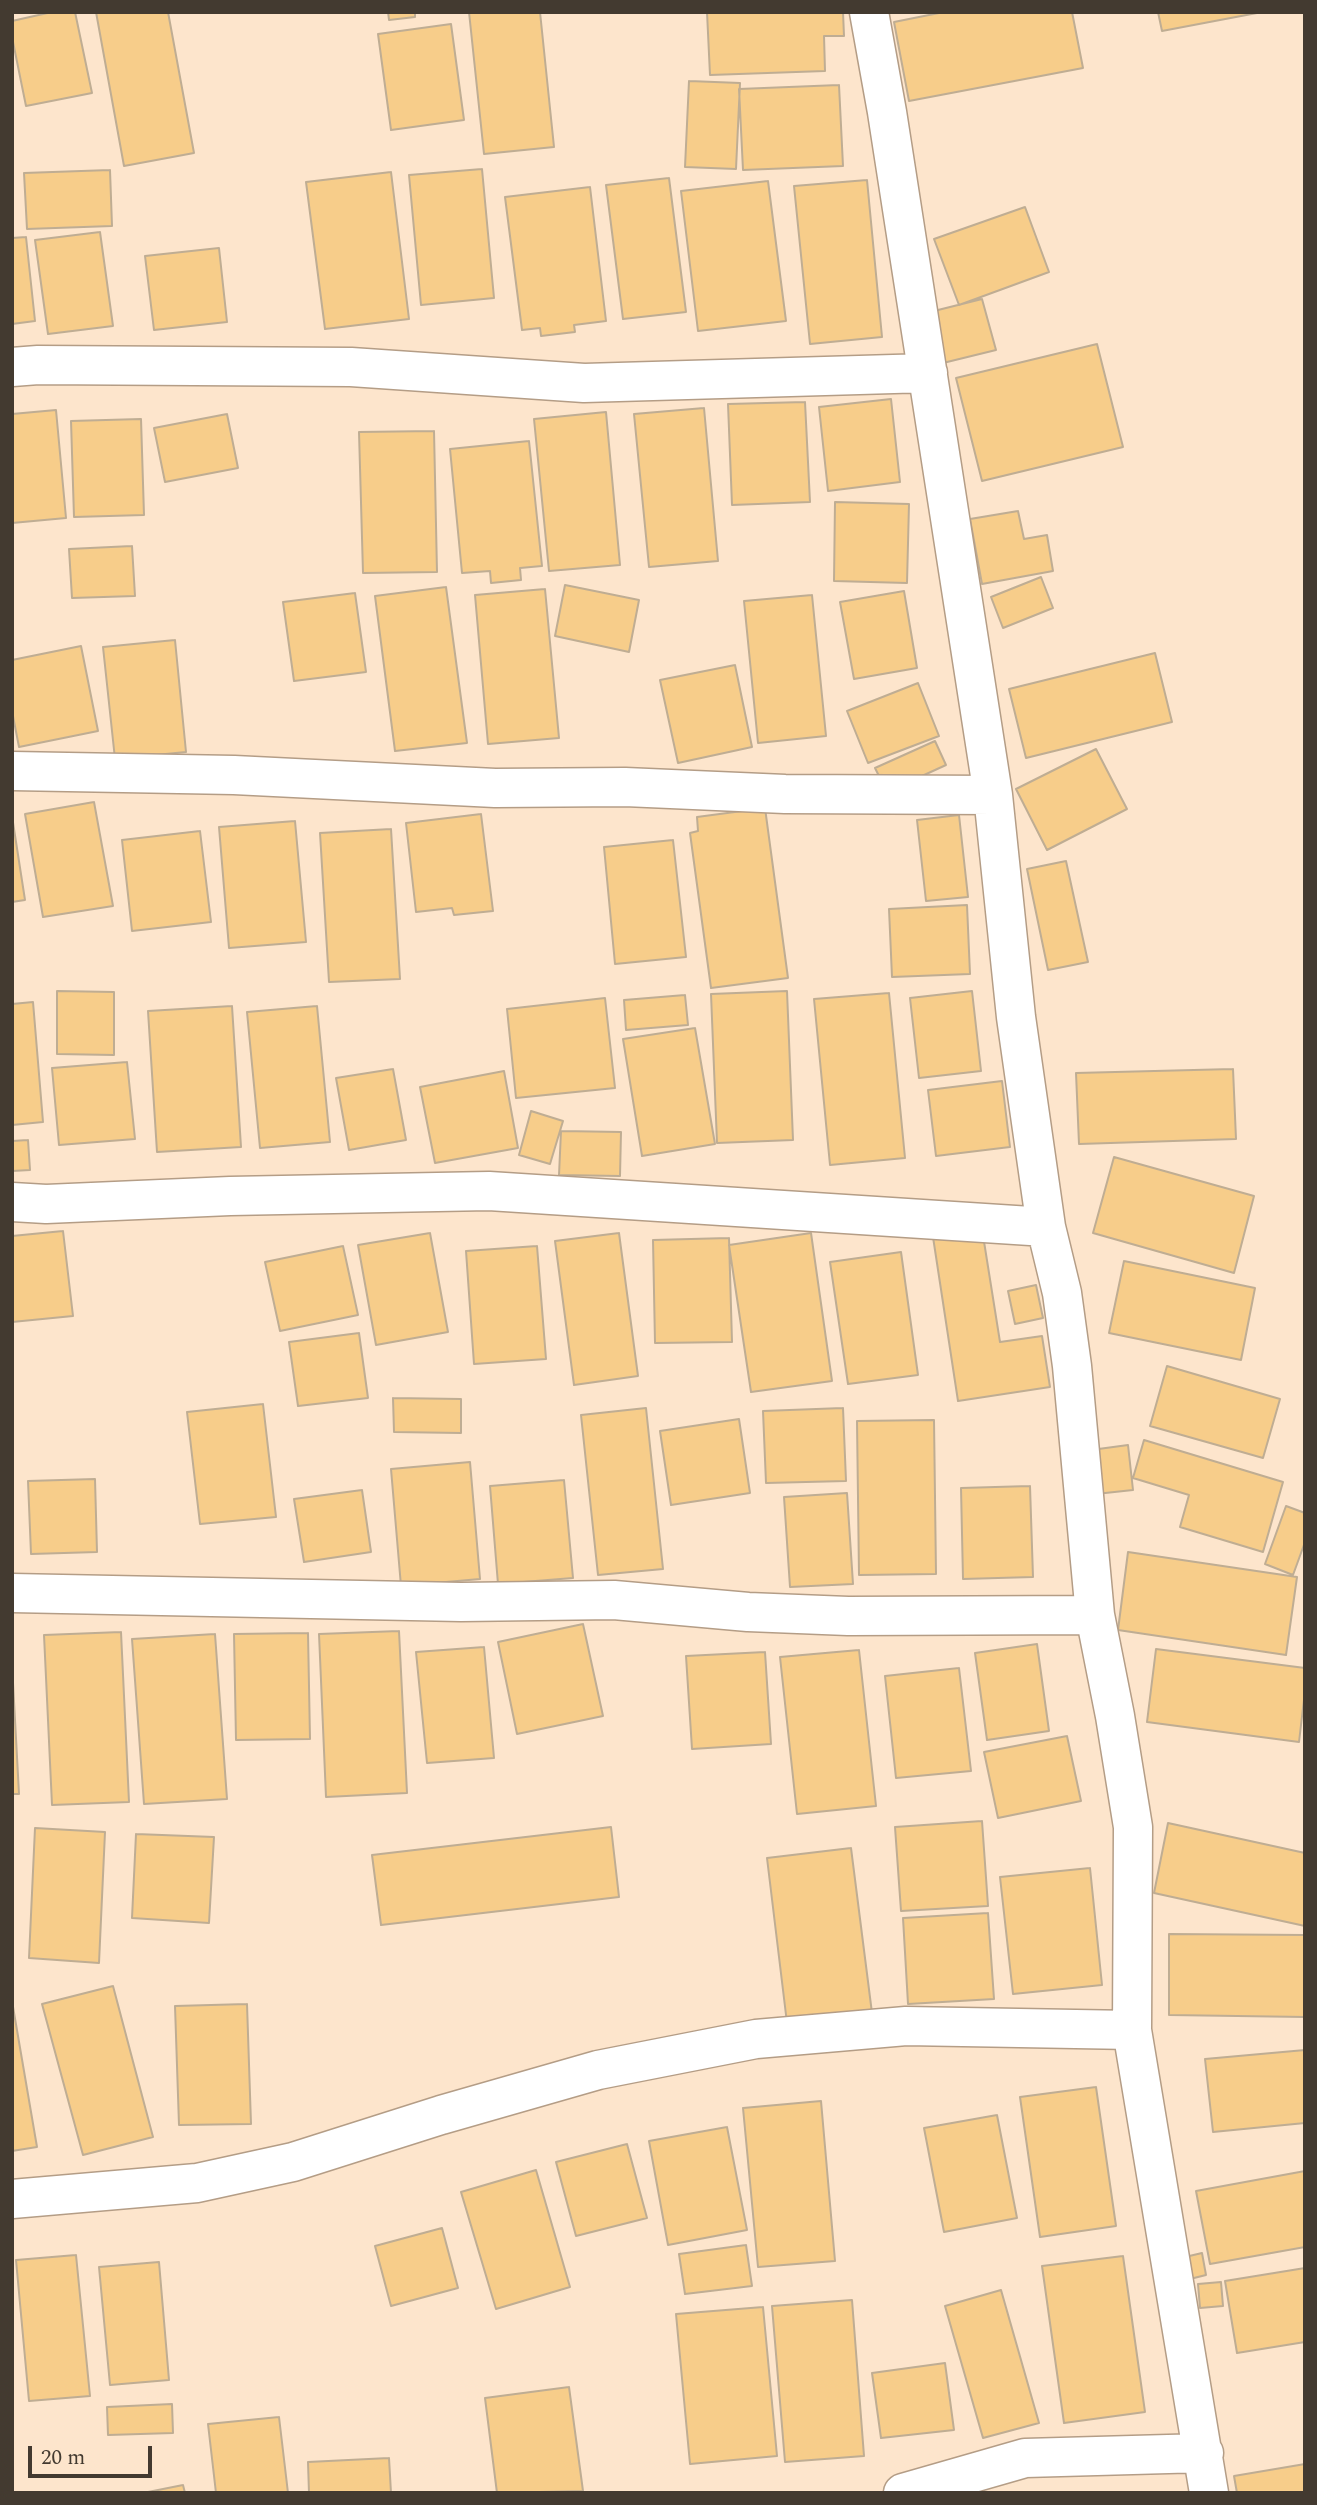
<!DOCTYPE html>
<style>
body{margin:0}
#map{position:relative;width:1317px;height:2505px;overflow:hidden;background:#fde5cc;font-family:Spectral,serif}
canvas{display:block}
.frame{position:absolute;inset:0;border:14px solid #433a30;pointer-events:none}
.scale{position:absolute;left:28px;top:2446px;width:124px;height:32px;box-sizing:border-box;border:4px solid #433a30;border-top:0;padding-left:9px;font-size:21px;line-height:24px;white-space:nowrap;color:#433a30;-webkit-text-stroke:5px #fde5cc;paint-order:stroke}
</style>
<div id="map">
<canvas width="1317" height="2505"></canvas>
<div class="frame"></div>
<div class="scale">20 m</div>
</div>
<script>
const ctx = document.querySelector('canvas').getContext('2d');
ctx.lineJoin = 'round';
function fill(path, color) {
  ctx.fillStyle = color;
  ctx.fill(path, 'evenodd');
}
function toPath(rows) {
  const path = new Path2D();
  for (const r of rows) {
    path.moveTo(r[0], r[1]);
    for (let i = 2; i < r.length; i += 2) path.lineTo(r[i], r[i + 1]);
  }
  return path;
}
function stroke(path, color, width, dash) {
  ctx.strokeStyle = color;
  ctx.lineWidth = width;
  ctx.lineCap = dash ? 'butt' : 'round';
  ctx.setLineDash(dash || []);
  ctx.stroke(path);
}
const building = toPath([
 [52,12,75,12,92,93,26,106,12,37,12,21,52,12],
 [96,12,168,12,194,153,124,166,96,12],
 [388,12,415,12,415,17,389,20,388,12],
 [469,12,540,12,554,147,484,154,469,12],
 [707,12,843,12,844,36,824,36,825,71,710,75,707,12],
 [944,12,1072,12,1083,68,909,101,894,22,944,12],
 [1158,12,1257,12,1257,13,1162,31,1158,12],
 [451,24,464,120,391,130,378,34,451,24],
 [689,81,740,83,736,169,685,167,689,81],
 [839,85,843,166,743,170,739,89,839,85],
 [482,169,494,298,421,305,409,175,482,169],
 [110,170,112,226,27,229,24,173,110,170],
 [391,172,409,319,325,329,306,182,391,172],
 [669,178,686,312,623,319,606,185,669,178],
 [867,180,882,337,810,344,794,186,867,180],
 [768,181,786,321,698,331,681,191,768,181],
 [590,187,606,321,574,325,575,332,541,336,540,328,522,330,505,197,590,187],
 [1025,207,1049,272,959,305,934,239,1025,207],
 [100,232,113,326,48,334,35,240,100,232],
 [26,237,35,321,12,324,12,238,26,237],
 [219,248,227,322,154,330,145,256,219,248],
 [982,299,996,350,943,363,930,312,982,299],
 [1097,344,1123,447,982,481,956,378,1097,344],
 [891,399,900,482,828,491,819,407,891,399],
 [805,402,810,502,732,505,728,404,805,402],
 [704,408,718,561,649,567,634,414,704,408],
 [56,410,66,518,12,523,12,414,56,410],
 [606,412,620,565,549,571,534,419,606,412],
 [227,414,238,468,165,482,154,428,227,414],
 [141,419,144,515,74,517,71,421,141,419],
 [434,431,437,572,363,573,359,432,434,431],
 [529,441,542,566,520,568,521,580,491,583,490,571,462,573,450,449,529,441],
 [835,502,909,504,907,583,834,581,835,502],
 [1018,511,1024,539,1047,535,1053,571,982,584,970,519,1018,511],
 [132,546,135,596,72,598,69,549,132,546],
 [1041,577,1053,608,1003,628,991,597,1041,577],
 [565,585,639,600,629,652,555,636,565,585],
 [446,587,467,743,395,751,375,596,446,587],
 [545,589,559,738,488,744,475,595,545,589],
 [904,591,917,668,854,679,840,602,904,591],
 [355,593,366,672,294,681,283,602,355,593],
 [812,595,826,736,758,743,744,601,812,595],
 [175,640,186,752,115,759,103,647,175,640],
 [81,646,98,731,19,747,12,711,12,660,81,646],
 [1155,653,1172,722,1026,758,1009,689,1155,653],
 [735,665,752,747,678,763,660,680,735,665],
 [918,683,939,736,868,763,847,711,918,683],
 [935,741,946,765,887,792,875,768,935,741],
 [1096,749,1127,809,1047,850,1016,789,1096,749],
 [94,802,113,906,43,917,25,814,94,802],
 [765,808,788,978,711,988,690,833,698,831,697,817,765,808],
 [481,814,493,911,454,915,452,908,416,912,406,823,481,814],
 [959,815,968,897,926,901,917,820,959,815],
 [12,816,25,900,12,902,12,816],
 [295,821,306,942,229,948,219,827,295,821],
 [391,829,400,979,329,982,320,833,391,829],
 [200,831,211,922,132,931,122,840,200,831],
 [673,840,686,957,615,964,604,847,673,840],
 [1066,861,1088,962,1048,970,1027,869,1066,861],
 [967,905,970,974,892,977,889,909,967,905],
 [57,991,114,992,114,1055,57,1054,57,991],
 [787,991,793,1140,717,1143,711,994,787,991],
 [972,991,981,1071,919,1078,910,998,972,991],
 [889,993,905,1158,830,1165,814,999,889,993],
 [685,995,688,1025,626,1030,624,1000,685,995],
 [605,998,615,1088,516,1098,507,1009,605,998],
 [33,1002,43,1122,12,1125,12,1004,33,1002],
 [232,1006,241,1147,157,1152,148,1011,232,1006],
 [317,1006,330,1142,260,1148,247,1012,317,1006],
 [695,1028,715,1144,642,1156,623,1039,695,1028],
 [127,1062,135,1139,59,1145,52,1068,127,1062],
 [393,1069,406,1140,349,1150,336,1078,393,1069],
 [1233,1069,1236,1139,1079,1144,1076,1073,1233,1069],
 [504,1071,518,1148,435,1163,420,1087,504,1071],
 [1002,1081,1010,1147,936,1156,928,1090,1002,1081],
 [531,1111,563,1121,550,1164,519,1155,531,1111],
 [561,1131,621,1132,620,1176,559,1175,561,1131],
 [28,1140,30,1170,12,1171,12,1141,28,1140],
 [1114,1157,1254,1196,1234,1273,1093,1233,1114,1157],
 [982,1229,1000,1342,1042,1336,1050,1387,958,1401,933,1237,982,1229],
 [63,1231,73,1316,12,1322,12,1236,63,1231],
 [430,1233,448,1332,376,1345,358,1245,430,1233],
 [619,1233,638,1376,574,1385,555,1241,619,1233],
 [811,1233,832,1381,751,1392,729,1245,811,1233],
 [729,1238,732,1342,655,1343,653,1240,729,1238],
 [343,1246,358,1315,280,1331,265,1262,343,1246],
 [537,1246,546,1359,474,1364,466,1251,537,1246],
 [901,1252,918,1375,848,1384,830,1262,901,1252],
 [1124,1261,1255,1288,1241,1360,1109,1333,1124,1261],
 [1036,1285,1043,1318,1015,1324,1008,1291,1036,1285],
 [359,1333,368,1398,298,1406,289,1342,359,1333],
 [1167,1366,1280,1399,1263,1458,1150,1426,1167,1366],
 [393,1398,461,1399,461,1433,394,1432,393,1398],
 [263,1404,276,1517,200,1524,187,1412,263,1404],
 [646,1408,663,1569,598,1575,581,1415,646,1408],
 [843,1408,846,1481,766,1483,763,1411,843,1408],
 [739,1419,750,1493,671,1505,660,1431,739,1419],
 [934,1420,936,1574,859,1575,857,1421,934,1420],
 [1144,1440,1283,1482,1263,1552,1180,1527,1189,1495,1133,1478,1144,1440],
 [1128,1445,1133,1490,1096,1494,1091,1450,1128,1445],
 [470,1462,480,1579,401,1586,391,1469,470,1462],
 [95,1479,97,1552,31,1554,28,1481,95,1479],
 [564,1480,573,1578,498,1584,490,1486,564,1480],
 [1030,1486,1033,1577,963,1579,961,1488,1030,1486],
 [362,1490,371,1552,304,1562,294,1499,362,1490],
 [847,1493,853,1584,790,1587,784,1497,847,1493],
 [1286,1506,1305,1513,1305,1542,1293,1575,1265,1564,1286,1506],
 [1128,1552,1297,1577,1286,1655,1118,1630,1128,1552],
 [583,1624,603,1716,517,1734,498,1642,583,1624],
 [399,1631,407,1793,326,1797,319,1634,399,1631],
 [121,1632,129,1802,52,1805,44,1635,121,1632],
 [308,1633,310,1739,236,1740,234,1634,308,1633],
 [215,1634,227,1799,144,1804,132,1639,215,1634],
 [1037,1644,1049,1731,987,1740,975,1653,1037,1644],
 [484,1647,494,1758,427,1763,416,1652,484,1647],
 [1156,1649,1305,1668,1305,1691,1299,1742,1147,1722,1156,1649],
 [859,1650,876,1806,797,1814,780,1657,859,1650],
 [765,1652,771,1744,692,1749,686,1656,765,1652],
 [12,1664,19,1794,12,1794,12,1664],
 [959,1668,971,1771,896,1778,885,1676,959,1668],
 [1067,1736,1081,1801,998,1818,984,1752,1067,1736],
 [982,1821,988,1906,901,1911,895,1827,982,1821],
 [1168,1823,1305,1853,1305,1926,1154,1893,1168,1823],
 [611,1827,619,1897,381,1925,372,1855,611,1827],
 [35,1828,105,1832,99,1963,29,1958,35,1828],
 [136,1834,214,1837,209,1923,132,1918,136,1834],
 [851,1848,872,2013,787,2023,767,1858,851,1848],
 [1090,1868,1102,1985,1013,1994,1000,1877,1090,1868],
 [988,1913,994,1999,908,2004,903,1918,988,1913],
 [1169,1934,1305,1935,1305,2017,1169,2015,1169,1934],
 [113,1986,153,2137,83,2155,42,2004,113,1986],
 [12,2001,37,2147,12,2151,12,2001],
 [247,2004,251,2124,179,2125,175,2006,247,2004],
 [1305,2050,1305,2123,1213,2132,1205,2059,1305,2050],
 [1096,2087,1116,2226,1040,2237,1020,2097,1096,2087],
 [821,2101,835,2261,758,2267,743,2108,821,2101],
 [997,2115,1017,2218,944,2232,924,2128,997,2115],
 [727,2127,747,2230,668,2245,649,2141,727,2127],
 [627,2144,647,2218,576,2236,556,2162,627,2144],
 [536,2170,570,2287,496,2309,461,2192,536,2170],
 [1305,2171,1305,2247,1210,2264,1196,2191,1305,2171],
 [442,2228,458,2288,391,2306,375,2246,442,2228],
 [746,2245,752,2286,685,2294,679,2254,746,2245],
 [1202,2253,1206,2275,1190,2279,1185,2257,1202,2253],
 [76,2255,90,2396,29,2401,16,2260,76,2255],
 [1123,2256,1145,2412,1064,2423,1042,2266,1123,2256],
 [159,2262,169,2380,110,2385,99,2267,159,2262],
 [1305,2268,1305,2342,1237,2353,1225,2281,1305,2268],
 [1221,2282,1223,2306,1200,2308,1198,2284,1221,2282],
 [1001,2290,1039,2423,983,2438,945,2306,1001,2290],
 [852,2300,864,2456,785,2462,772,2306,852,2300],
 [763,2307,777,2456,690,2464,676,2314,763,2307],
 [945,2363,954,2430,881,2438,872,2373,945,2363],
 [569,2387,583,2491,497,2493,485,2398,569,2387],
 [172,2404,173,2433,108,2435,107,2407,172,2404],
 [279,2417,288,2493,216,2493,208,2424,279,2417],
 [389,2458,391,2493,309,2493,308,2462,389,2458],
 [1305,2464,1305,2493,1237,2493,1234,2476,1305,2464],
 [183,2485,185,2493,143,2493,183,2485]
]);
fill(building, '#f7cd8a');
stroke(building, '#bfad93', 2);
const street = toPath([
 [869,12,887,112,993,795,1016,1017,1046,1227,1062,1293,1072,1366,1095,1615,1115,1716,1133,1827,1132,2030,1209,2493],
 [12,367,38,365,351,367,584,383,928,373],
 [12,771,234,775,495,788,625,787,785,794,993,795],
 [12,1202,46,1204,230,1196,489,1191,1046,1227],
 [12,1593,461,1602,614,1600,748,1612,848,1616,1095,1615],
 [12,2199,197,2183,293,2162,441,2115,598,2070,756,2039,906,2026,1132,2030],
 [903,2493,1025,2458,1204,2453]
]);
stroke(street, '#b49d86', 41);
stroke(street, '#fff', 38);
</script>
